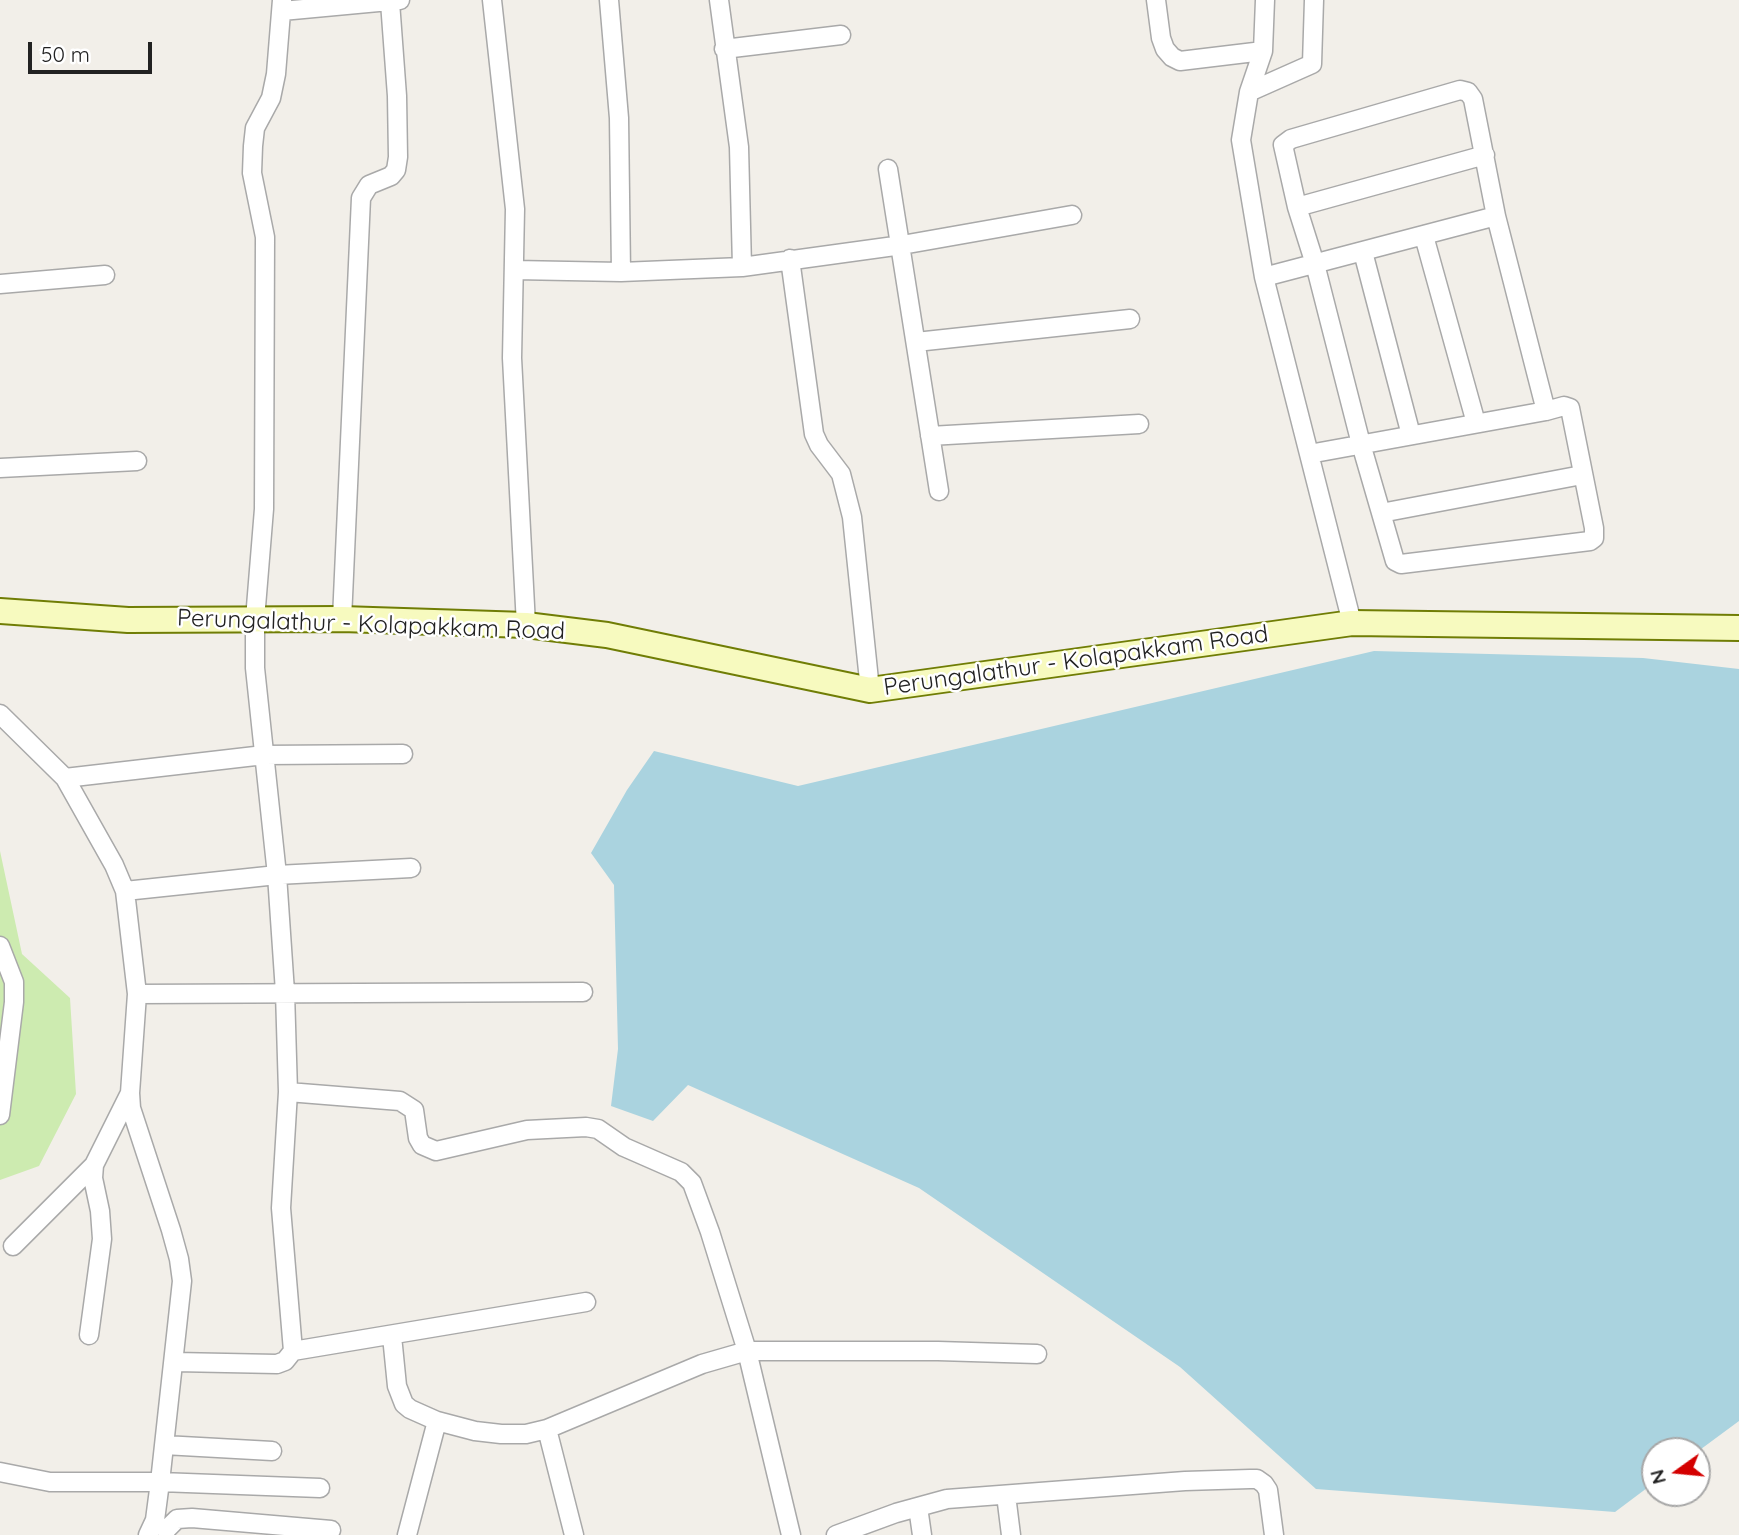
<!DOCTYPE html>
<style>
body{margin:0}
#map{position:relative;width:1739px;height:1535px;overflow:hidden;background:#f2efe9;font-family:Quicksand,sans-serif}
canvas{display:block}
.north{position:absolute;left:1641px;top:1437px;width:70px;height:70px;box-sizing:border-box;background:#fff;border:2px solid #a7a7a7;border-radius:50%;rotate:255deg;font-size:19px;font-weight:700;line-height:28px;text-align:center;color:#222}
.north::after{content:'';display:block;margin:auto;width:24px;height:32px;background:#d40000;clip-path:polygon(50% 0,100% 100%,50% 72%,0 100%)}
.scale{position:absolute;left:28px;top:42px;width:124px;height:32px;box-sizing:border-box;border:4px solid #222;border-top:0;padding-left:9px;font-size:21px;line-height:24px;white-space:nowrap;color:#222;-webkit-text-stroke:5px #fff;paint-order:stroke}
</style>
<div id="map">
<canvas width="1739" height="1535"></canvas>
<div class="north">N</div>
<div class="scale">50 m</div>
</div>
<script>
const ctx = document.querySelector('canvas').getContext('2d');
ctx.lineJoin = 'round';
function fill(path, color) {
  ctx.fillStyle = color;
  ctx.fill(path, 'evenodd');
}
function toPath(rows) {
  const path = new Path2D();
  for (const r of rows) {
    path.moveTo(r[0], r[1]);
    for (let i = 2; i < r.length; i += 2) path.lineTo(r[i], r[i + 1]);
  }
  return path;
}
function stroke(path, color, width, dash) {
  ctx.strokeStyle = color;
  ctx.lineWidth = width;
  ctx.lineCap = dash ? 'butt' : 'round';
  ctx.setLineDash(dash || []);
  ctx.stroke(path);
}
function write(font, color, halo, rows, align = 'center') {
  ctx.font = font + ' Quicksand,sans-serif';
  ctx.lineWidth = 5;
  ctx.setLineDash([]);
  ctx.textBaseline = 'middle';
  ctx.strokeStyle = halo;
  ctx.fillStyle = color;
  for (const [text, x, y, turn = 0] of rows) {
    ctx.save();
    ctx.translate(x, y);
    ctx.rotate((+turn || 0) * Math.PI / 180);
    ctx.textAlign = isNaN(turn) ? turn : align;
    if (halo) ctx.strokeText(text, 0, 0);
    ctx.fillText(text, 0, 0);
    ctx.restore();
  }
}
fill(toPath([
 [0,851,22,954,70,998,76,1094,39,1166,0,1180]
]), '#cdebb0');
fill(toPath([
 [1374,651,1643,658,1739,669,1739,1421,1697,1452,1655,1451,1655,1482,1615,1512,1316,1489,1180,1367,919,1188,688,1085,653,1121,611,1106,618,1049,614,885,591,853,627,790,654,751,798,786]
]), '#aad3df');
const minor = toPath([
 [492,0,515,209,512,358,526,625],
 [609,0,619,118,621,272],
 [719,0,739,147,742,267],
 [1156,0,1161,38,1165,49,1172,57,1180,61,1263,51],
 [1265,0,1263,51,1249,92,1241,140,1264,277,1352,623],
 [282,11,400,0],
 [724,49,841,35],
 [1249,92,1312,64,1314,0],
 [888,169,939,491],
 [1297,207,1485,155],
 [1496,216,1473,99,1468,92,1460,90,1291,139,1283,145,1297,207,1315,264,1361,444,1395,561,1401,564,1590,541,1594,538,1594,528,1570,408,1564,406,1546,411],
 [1424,236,1476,423],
 [1363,252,1411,435],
 [790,259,814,434,819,445,841,474,852,517,870,690],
 [515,270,621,272,742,267,902,245,1072,215],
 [1264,277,1496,216,1546,411,1309,454],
 [0,284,105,275],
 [916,342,1130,319],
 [930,436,1139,424],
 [0,468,137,461],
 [1381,513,1582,475],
 [342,619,361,198,369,185,391,176,396,170,398,157,397,96,390,2],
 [0,714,65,778,114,865,125,891,137,994,130,1093,131,1108,171,1230,179,1259,182,1281,160,1482,155,1520,148,1535],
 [65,778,264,755,403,754],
 [125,891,277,875,411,868],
 [0,946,14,982,14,1002,0,1115],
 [137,994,583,992],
 [288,1092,400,1101,414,1110,418,1138,422,1145,436,1151,527,1130,586,1127,598,1129,624,1147,681,1172,692,1183,710,1232,747,1351,791,1535],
 [13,1246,94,1165],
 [89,1335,102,1239,100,1211,93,1178,94,1165,130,1093],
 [392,1336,397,1386,404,1404,410,1409,437,1421,475,1431,501,1434,526,1434,547,1429,702,1364,747,1351,938,1351,1037,1354],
 [293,1351,586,1302],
 [175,1362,277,1364,285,1361,293,1351,281,1208,288,1092,285,992,277,875,255,668,255,619,264,509,265,237,252,173,253,146,255,128,271,98,276,74,282,0],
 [547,1429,574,1535],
 [164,1445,272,1451],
 [0,1472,50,1482,160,1482,320,1488],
 [1006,1495,1011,1535],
 [918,1507,922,1535],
 [166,1530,177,1519,192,1518,331,1530],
 [407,1535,437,1421],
 [836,1535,896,1513,947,1499,1185,1481,1250,1479,1257,1479,1264,1484,1268,1490,1274,1535]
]);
const secondary = toPath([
 [0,611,128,620,342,619,526,625,607,635,870,690,1352,623,1739,628]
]);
stroke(minor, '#a9a9a9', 21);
stroke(secondary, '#707d05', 28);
stroke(minor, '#fff', 18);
stroke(secondary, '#f7fabf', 24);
write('24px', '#222', '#fff', [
 ["Perungalathur - Kolapakkam Road",371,625,2],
 ["Perungalathur - Kolapakkam Road",1076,661,-8]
]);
</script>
